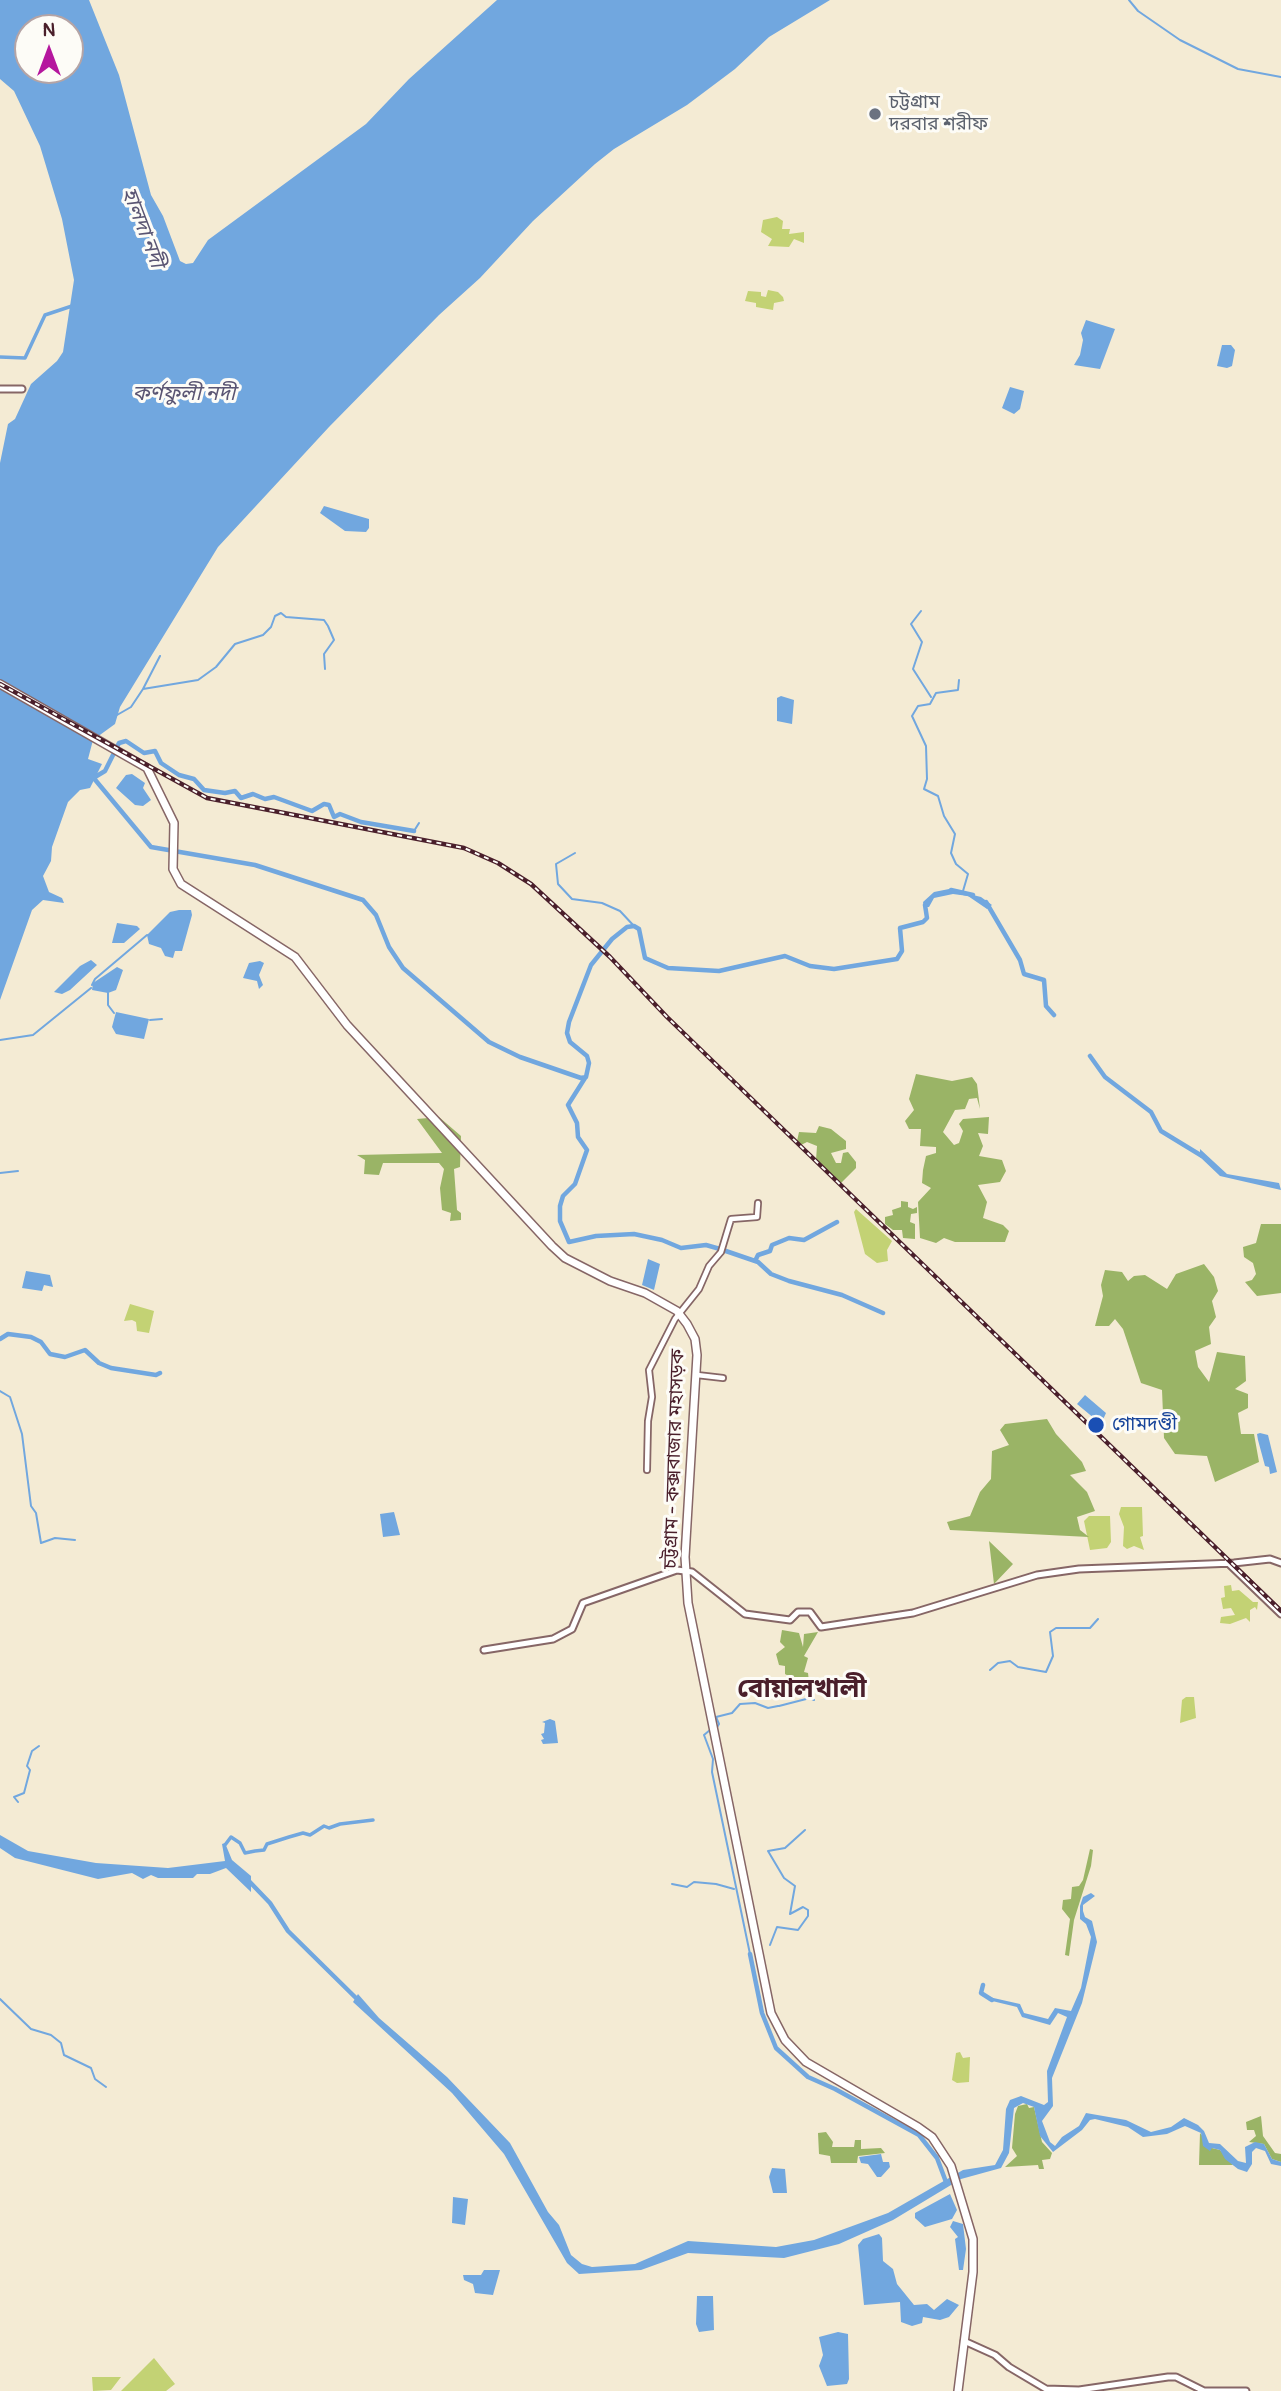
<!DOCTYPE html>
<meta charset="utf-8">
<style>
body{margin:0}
#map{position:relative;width:1281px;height:2391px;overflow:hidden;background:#f4ebd4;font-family:Pangolin,sans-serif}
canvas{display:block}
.north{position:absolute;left:14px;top:14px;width:70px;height:70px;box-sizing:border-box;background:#fdfcf7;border:2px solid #b5a4a5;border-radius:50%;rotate:0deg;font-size:19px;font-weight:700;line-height:28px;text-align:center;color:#4a1f2b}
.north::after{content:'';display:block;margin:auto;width:24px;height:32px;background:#b5179e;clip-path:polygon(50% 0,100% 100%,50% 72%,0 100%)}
</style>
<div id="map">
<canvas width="1281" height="2391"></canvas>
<div class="north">N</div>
</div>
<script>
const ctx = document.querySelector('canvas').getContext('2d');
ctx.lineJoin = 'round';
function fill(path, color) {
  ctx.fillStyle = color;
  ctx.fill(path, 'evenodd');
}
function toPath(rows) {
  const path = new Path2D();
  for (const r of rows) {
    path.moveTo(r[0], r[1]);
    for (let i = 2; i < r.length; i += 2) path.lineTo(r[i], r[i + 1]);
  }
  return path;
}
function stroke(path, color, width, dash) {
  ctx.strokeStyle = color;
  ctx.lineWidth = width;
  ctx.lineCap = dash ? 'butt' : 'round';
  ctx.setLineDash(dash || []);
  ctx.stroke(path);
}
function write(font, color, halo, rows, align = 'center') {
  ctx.font = font + ' Pangolin,"Noto Sans Bengali",sans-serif';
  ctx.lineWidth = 6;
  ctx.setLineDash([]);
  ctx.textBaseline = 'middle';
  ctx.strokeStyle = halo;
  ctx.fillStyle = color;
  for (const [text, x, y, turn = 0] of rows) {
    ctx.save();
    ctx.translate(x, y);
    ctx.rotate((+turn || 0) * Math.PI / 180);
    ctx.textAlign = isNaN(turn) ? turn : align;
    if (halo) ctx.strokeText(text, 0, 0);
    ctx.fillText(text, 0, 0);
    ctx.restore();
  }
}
fill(toPath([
 [777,217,783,221,782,229,790,229,789,234,804,232,804,243,794,239,789,247,768,246,772,239,761,232,763,220],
 [768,290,778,292,783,297,784,301,774,303,773,310,756,307,756,303,745,301,748,291,761,292,761,296,766,297],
 [856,1209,892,1241,887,1250,888,1261,877,1263,865,1254,854,1212],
 [130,1304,154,1311,149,1333,137,1331,136,1322,132,1320,124,1321],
 [1121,1507,1142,1507,1143,1536,1140,1537,1144,1550,1134,1546,1127,1549,1123,1546,1124,1527,1119,1514],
 [1089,1516,1110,1516,1111,1542,1107,1548,1090,1550,1084,1521],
 [1231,1585,1232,1591,1239,1590,1253,1602,1258,1602,1257,1610,1255,1607,1250,1610,1250,1622,1246,1618,1230,1624,1220,1623,1221,1617,1235,1615,1231,1608,1223,1609,1221,1598,1225,1597,1224,1586],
 [1186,1697,1194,1697,1196,1718,1180,1723,1182,1700],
 [960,2052,963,2058,970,2057,969,2082,957,2083,952,2080,956,2053],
 [154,2358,175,2384,166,2391,121,2391],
 [92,2377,121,2377,111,2390,93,2391]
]), '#c3d274');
fill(toPath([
 [916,1074,952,1081,972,1077,977,1084,980,1109,977,1098,969,1099,965,1109,955,1110,943,1132,954,1145,959,1143,963,1131,959,1124,963,1119,989,1117,988,1134,978,1133,983,1146,979,1156,1002,1160,1006,1171,1000,1182,978,1185,987,1202,983,1218,1003,1225,1009,1231,1005,1242,955,1242,944,1238,936,1243,920,1238,918,1202,931,1188,922,1183,923,1170,926,1156,936,1153,936,1147,920,1146,921,1129,909,1129,905,1121,914,1110,909,1099],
 [439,1117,461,1136,460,1167,454,1169,457,1210,461,1213,461,1220,450,1221,451,1213,442,1210,440,1188,444,1169,439,1163,383,1163,379,1175,364,1174,365,1160,357,1155,442,1153,417,1119],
 [819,1126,831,1129,846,1141,846,1149,831,1153,836,1163,841,1163,843,1153,848,1152,856,1162,856,1168,841,1183,816,1160,817,1146,807,1142,801,1145,797,1141,799,1132,816,1133],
 [901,1201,908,1202,908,1207,913,1209,917,1207,917,1213,911,1214,910,1222,915,1224,915,1239,903,1238,902,1230,893,1230,885,1224,885,1217,893,1215,892,1210,901,1207],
 [1261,1224,1281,1224,1281,1293,1257,1296,1245,1282,1252,1280,1256,1274,1253,1263,1244,1257,1243,1247,1256,1243],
 [1204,1264,1214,1277,1218,1291,1212,1301,1216,1317,1209,1327,1211,1344,1195,1351,1198,1367,1209,1382,1217,1352,1245,1356,1246,1381,1235,1389,1248,1394,1248,1408,1238,1413,1241,1434,1254,1434,1259,1462,1215,1482,1207,1456,1175,1454,1164,1438,1162,1390,1141,1383,1123,1329,1115,1319,1109,1326,1095,1326,1103,1296,1101,1285,1105,1270,1122,1272,1128,1281,1134,1276,1145,1275,1167,1289,1176,1274],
 [1047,1419,1056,1434,1082,1462,1086,1471,1070,1475,1087,1492,1095,1511,1077,1517,1080,1530,1089,1537,950,1530,947,1522,970,1516,980,1492,991,1479,992,1451,1009,1445,1000,1430,1005,1424],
 [989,1541,1013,1564,994,1584],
 [782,1630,799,1633,803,1647,804,1634,818,1632,804,1656,808,1658,804,1672,808,1673,809,1682,791,1685,792,1678,785,1674,785,1666,779,1665,776,1654,785,1647,780,1642],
 [1090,1849,1093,1850,1091,1866,1074,1920,1069,1956,1065,1955,1070,1919,1062,1909,1063,1900,1071,1899,1072,1887,1079,1886,1083,1880],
 [1027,2104,1029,2108,1034,2107,1042,2142,1052,2153,1050,2159,1042,2160,1044,2169,1039,2169,1038,2165,1005,2167,1017,2156,1012,2148,1015,2114,1018,2106],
 [1261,2116,1263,2136,1275,2153,1281,2154,1281,2162,1272,2159,1264,2144,1249,2142,1256,2136,1254,2130,1247,2130,1246,2122],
 [826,2132,833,2142,832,2147,854,2147,855,2140,861,2140,861,2149,881,2148,885,2153,858,2156,857,2163,831,2163,830,2156,819,2154,818,2133],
 [1200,2133,1212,2148,1220,2150,1233,2165,1199,2165]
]), '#9ab466');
fill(toPath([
 [0,0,89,0,119,75,151,195,163,216,180,261,186,264,193,263,208,240,366,124,409,79,497,0,830,0,769,37,735,69,687,105,614,149,595,164,533,221,480,278,439,315,329,427,218,547,120,707,115,724,93,740,88,759,102,764,90,788,80,790,68,802,52,847,51,861,43,876,49,892,62,898,64,903,43,900,32,910,0,1000,0,463,8,424,15,419,31,384,57,361,63,352,74,280,62,219,40,146,14,91,0,79],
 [28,28,70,28,70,70,28,70],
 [1086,320,1115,329,1100,369,1074,365,1080,355,1083,340,1081,333],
 [1222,345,1231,345,1235,350,1232,366,1227,368,1217,366],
 [1010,387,1024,391,1020,409,1014,414,1002,408],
 [324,506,369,519,369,528,366,532,345,531,320,513],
 [781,696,794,700,792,724,777,721,777,698],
 [132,774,145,783,143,788,151,800,143,806,135,805,116,788,126,775],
 [949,889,981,897,992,905,987,909,968,896,953,894,934,898,929,907,924,907,923,902,934,892],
 [179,910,191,910,192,915,182,951,175,951,173,958,165,956,161,948,149,944,147,935,170,912],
 [117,923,137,926,140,929,124,943,112,943],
 [91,960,97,965,70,990,62,994,54,992,80,966],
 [260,961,264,963,259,975,263,985,259,989,257,981,243,978,249,963],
 [117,967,123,970,116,990,108,993,92,990,93,983],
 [116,1012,149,1019,144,1039,116,1034,112,1027],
 [1200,1149,1227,1174,1279,1183,1281,1190,1220,1176,1200,1157],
 [648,1259,660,1264,654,1290,642,1285],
 [26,1271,50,1275,53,1287,44,1285,42,1291,22,1288],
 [1085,1395,1106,1413,1101,1424,1077,1404],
 [1260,1433,1268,1435,1277,1472,1270,1474,1269,1467,1265,1466,1258,1440,1257,1434],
 [394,1512,400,1535,383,1537,380,1514],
 [550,1719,555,1721,558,1743,543,1744,541,1740,544,1739,541,1734,544,1733,545,1723,542,1722],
 [0,1835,28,1851,96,1863,168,1868,225,1861,222,1844,225,1843,232,1860,251,1876,251,1892,226,1868,210,1874,197,1874,193,1878,158,1878,151,1875,143,1879,132,1873,98,1879,15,1858,0,1848],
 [1091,1893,1095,1896,1083,1905,1083,1911,1085,1917,1092,1921,1097,1942,1082,2003,1052,2078,1053,2106,1042,2121,1050,2142,1055,2146,1062,2137,1079,2126,1086,2113,1126,2120,1151,2132,1171,2127,1184,2118,1198,2125,1204,2131,1209,2143,1220,2144,1238,2161,1246,2163,1245,2147,1255,2142,1264,2144,1272,2159,1281,2162,1281,2166,1271,2164,1265,2151,1256,2148,1252,2152,1252,2164,1247,2172,1238,2169,1225,2159,1220,2150,1212,2148,1210,2151,1203,2146,1201,2133,1185,2126,1167,2134,1143,2137,1128,2127,1095,2119,1090,2120,1082,2130,1053,2152,1040,2136,1034,2107,1023,2103,1014,2108,1009,2153,1001,2168,961,2179,893,2220,839,2244,784,2258,688,2253,641,2270,579,2274,567,2263,504,2154,452,2093,353,2002,358,1994,379,2018,447,2077,510,2143,548,2212,559,2225,571,2255,582,2264,592,2267,635,2264,688,2241,776,2247,814,2240,888,2213,963,2170,995,2165,1003,2150,1006,2109,1010,2100,1021,2096,1044,2105,1048,2102,1047,2071,1067,2017,1058,2013,1050,2025,1022,2017,1017,2007,988,2000,989,1997,1020,2004,1024,2013,1048,2019,1055,2008,1071,2011,1081,1988,1091,1937,1086,1924,1080,1919,1080,1906,1083,1897],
 [881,2154,883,2162,889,2162,890,2167,881,2177,877,2177,868,2164,861,2163,859,2157],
 [772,2168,785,2169,787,2193,773,2193,769,2177],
 [950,2194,957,2210,952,2219,925,2227,915,2218,915,2213],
 [453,2197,468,2199,465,2225,452,2223],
 [953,2221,963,2224,966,2249,963,2270,959,2270,955,2239,958,2237,950,2227],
 [879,2234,882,2238,883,2261,893,2269,897,2284,914,2305,927,2304,934,2310,947,2299,959,2305,949,2317,940,2320,923,2317,922,2323,912,2326,901,2322,900,2302,864,2305,858,2245,863,2239],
 [484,2270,500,2270,493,2295,475,2293,473,2284,464,2280,463,2275,481,2275],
 [697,2296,713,2296,714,2330,699,2332,696,2324],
 [838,2332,848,2334,849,2379,847,2384,827,2386,819,2366,823,2355,819,2337]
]), '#71a7df');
stroke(toPath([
 [1129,0,1138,11,1180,40,1238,69,1281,77],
 [921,611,911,624,922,642,913,669,931,697],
 [959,680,958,690,936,693,930,704,918,706,912,716,926,746,927,779,924,789,938,796,944,816,955,834,951,853,956,864,968,874,963,891],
 [143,689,160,656],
 [117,715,131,707,143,689,198,680,216,667,235,644,263,635,271,627,275,616,281,613,286,617,324,620,328,626,334,640,324,654,325,669],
 [414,831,419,823],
 [575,853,556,864,558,884,572,899,602,903,620,911,634,926],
 [92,985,95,979,147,935],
 [108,993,108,1005,114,1013],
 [150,1020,162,1019],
 [0,1040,33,1035,91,988],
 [0,1173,18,1171],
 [0,1391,10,1397,22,1434,31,1506,36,1513,41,1543,55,1538,75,1540],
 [990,1670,998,1663,1010,1661,1018,1667,1046,1672,1053,1656,1050,1632,1056,1628,1090,1628,1098,1619],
 [779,1706,810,1698,814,1700],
 [716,1729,719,1724,716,1717,732,1713,740,1704,755,1703,768,1708,778,1706],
 [710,1730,704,1735,713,1759,712,1772,750,1954],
 [18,1802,14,1797,24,1793,30,1770,27,1766,32,1751,39,1746],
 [672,1884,687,1887,694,1882,716,1884,734,1889],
 [770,1945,777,1927,798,1930,808,1916,808,1910,803,1907,790,1914,795,1886,784,1878,768,1851,785,1848,805,1830],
 [0,1999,31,2029,51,2035,61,2043,64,2055,91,2068,95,2079,106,2087]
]), '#71a7df', 2);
stroke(toPath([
 [0,357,25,358,45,315,72,306],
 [225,1845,231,1837,240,1843,245,1853,255,1851,264,1850,267,1844,289,1837,303,1833,310,1835,324,1826,329,1828,340,1824,373,1820]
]), '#71a7df', 3.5);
stroke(toPath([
 [92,776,151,847,255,865,363,900,376,915,389,947,403,968,489,1042,520,1057,581,1078,586,1077,589,1063,587,1056,570,1042,567,1033,569,1022,591,965,612,939,627,927,634,926,639,929,645,958,668,968,719,971,785,956,810,966,834,969,897,959,902,951,900,928,923,922,927,918,925,905],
 [95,777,105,771,119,743,126,741,144,753,155,751,161,763,179,775,194,779,204,790,225,793,235,791,241,798,253,794,265,799,274,797,312,811,324,804,329,805,334,817,340,814,361,822,414,831],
 [951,890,973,895],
 [986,902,1020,960,1024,974,1044,980,1046,1006,1054,1015],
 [1090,1056,1105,1077,1151,1112,1161,1131,1202,1156],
 [585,1078,568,1105,577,1123,578,1137,587,1150,575,1184,563,1196,560,1206,560,1221,569,1242,596,1236,634,1234,662,1240,681,1248,706,1245,720,1249,758,1262,771,1274,789,1281,842,1295,883,1313],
 [755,1261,758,1255,770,1251,772,1245,789,1238,804,1240,837,1222],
 [0,1339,8,1334,31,1337,41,1342,50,1354,65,1357,85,1350,99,1363,111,1368,156,1375,160,1373],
 [246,1878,270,1903,288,1931,358,2000],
 [750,1954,762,2013,776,2048,808,2077,835,2089,919,2135,937,2158,946,2182],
 [983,1985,981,1993,992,2000]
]), '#71a7df', 4.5);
const tertiary = toPath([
 [697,1375,723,1378],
 [647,1470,648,1421,652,1397,649,1370,675,1319,699,1289,709,1266,721,1252,731,1219,757,1217,758,1203]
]);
const secondary = toPath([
 [0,389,22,389],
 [1227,1562,1281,1614],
 [484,1650,553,1639,572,1629,583,1603,677,1570,692,1572,745,1614,790,1620,798,1612,810,1612,821,1627,913,1613,1037,1575,1079,1569,1234,1563,1270,1559,1281,1563],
 [964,2341,995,2355,1009,2367,1046,2389,1079,2390,1168,2377,1176,2377,1204,2391,1246,2391]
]);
const trunk = toPath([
 [0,684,147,768,174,823,173,869,181,884,295,957,347,1025,552,1246,565,1258,610,1281,645,1293,677,1311,687,1324,695,1339,697,1355,685,1557,688,1603,771,2013,785,2040,806,2062,918,2127,932,2137,951,2166,973,2239,973,2272,958,2391]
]);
stroke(tertiary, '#866666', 8);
stroke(secondary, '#866666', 9);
stroke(trunk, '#866666', 10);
stroke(tertiary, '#fff', 4.5);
stroke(secondary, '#fff', 5);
stroke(trunk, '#fff', 7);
const rail = toPath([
 [0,684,207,798,464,848,498,863,531,884,610,957,667,1017,1281,1611]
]);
stroke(rail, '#4a1f2b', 4.5);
stroke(rail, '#fdfcf7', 2, [5]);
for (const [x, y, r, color] of [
 [875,114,7,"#6b7280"],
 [1096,1425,9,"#1a4fb4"]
]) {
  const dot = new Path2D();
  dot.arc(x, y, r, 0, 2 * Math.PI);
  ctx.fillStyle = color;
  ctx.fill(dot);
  stroke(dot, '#fdfcf7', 2.5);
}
write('19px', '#5b616d', '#fdfcf7', [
 ["চট্টগ্রাম",889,103],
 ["দরবার শরীফ",889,125]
], 'left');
write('19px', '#164399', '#fdfcf7', [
 ["গোমদণ্ডী",1112,1425]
], 'left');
write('19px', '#4a1f2b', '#fdfcf7', [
 ["চট্টগ্রাম - কক্সবাজার মহাসড়ক",675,1459,-88]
]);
write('italic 21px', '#5a5573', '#fdfcf7', [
 ["হালদা নদী",142,228,69],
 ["কর্ণফুলী নদী",184,395]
]);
write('bold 26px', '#4a1f2b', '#fdfcf7', [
 ["বোয়ালখালী",802,1690]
]);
</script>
